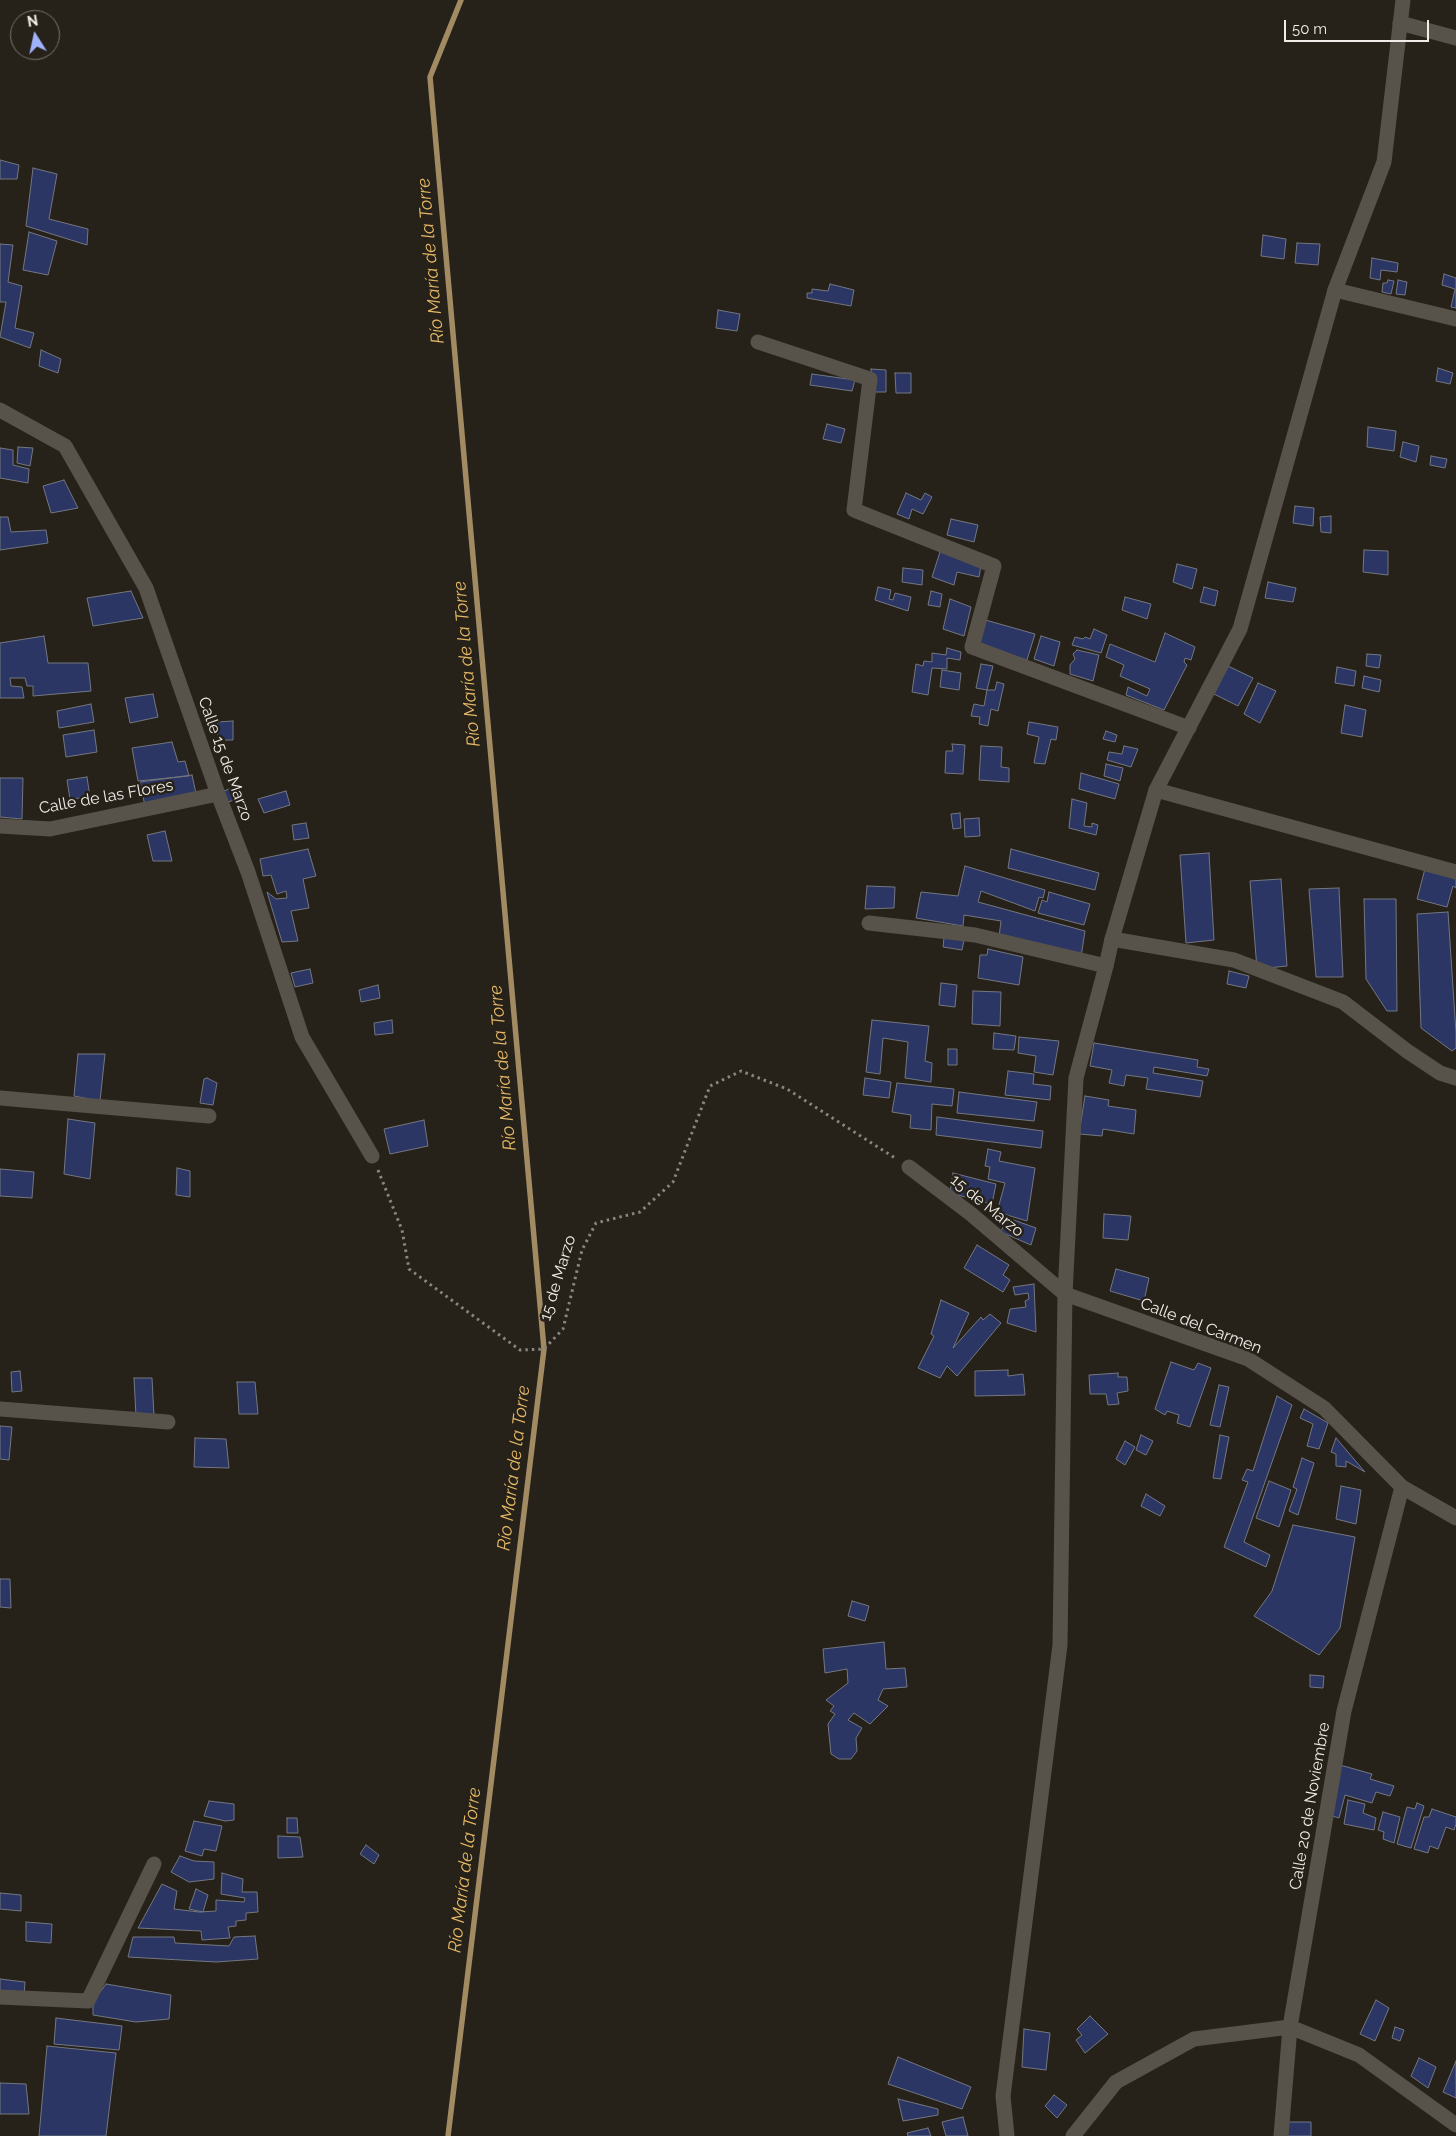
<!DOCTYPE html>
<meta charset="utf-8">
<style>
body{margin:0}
#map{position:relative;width:1456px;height:2136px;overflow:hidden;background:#26221a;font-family:Raleway,sans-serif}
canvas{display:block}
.north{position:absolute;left:10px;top:10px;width:50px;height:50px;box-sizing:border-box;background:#26221a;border:1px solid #77736c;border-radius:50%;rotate:350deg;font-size:14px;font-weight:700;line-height:20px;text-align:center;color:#f0ece7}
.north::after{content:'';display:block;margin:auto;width:18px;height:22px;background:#9fb3fd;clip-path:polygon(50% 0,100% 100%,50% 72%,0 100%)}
.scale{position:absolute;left:1284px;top:20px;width:145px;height:22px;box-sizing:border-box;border:2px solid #f0ece7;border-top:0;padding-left:6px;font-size:15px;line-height:18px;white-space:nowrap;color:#f0ece7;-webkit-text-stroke:4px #26221a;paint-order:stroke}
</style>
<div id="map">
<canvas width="1456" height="2136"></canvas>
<div class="north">N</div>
<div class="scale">50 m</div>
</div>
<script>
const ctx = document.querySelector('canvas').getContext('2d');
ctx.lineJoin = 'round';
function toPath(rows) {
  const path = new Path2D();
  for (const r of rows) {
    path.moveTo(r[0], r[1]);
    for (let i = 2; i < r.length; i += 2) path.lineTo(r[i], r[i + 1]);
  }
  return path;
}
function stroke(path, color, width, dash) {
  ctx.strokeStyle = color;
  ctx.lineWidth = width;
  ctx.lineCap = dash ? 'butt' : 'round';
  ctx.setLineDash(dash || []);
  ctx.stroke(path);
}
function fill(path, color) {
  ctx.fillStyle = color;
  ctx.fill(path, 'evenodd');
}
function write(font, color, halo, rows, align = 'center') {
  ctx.font = font + ' Raleway,sans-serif';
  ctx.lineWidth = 5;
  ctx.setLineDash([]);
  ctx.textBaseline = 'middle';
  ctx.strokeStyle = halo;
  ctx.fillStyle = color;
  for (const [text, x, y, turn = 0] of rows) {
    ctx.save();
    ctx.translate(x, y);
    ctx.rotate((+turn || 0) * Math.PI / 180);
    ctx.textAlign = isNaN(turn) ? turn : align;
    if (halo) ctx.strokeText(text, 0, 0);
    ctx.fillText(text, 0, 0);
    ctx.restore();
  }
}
stroke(toPath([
 [448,2136,544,1349,430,77,461,0]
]), '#a28b63', 5.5);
const building = toPath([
 [0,160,19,165,17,179,0,179,0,160],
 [33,168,57,174,49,219,88,229,87,245,26,226,33,168],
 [29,232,57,241,48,275,23,270,29,232],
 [1263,235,1286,239,1284,259,1261,256,1263,235],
 [1297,243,1320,244,1318,265,1295,263,1297,243],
 [0,244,13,245,8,282,22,286,15,328,34,333,30,348,0,337,6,302,0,302,0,244],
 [1372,258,1398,263,1397,272,1381,270,1380,280,1370,278,1372,258],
 [1444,274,1456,278,1456,308,1451,307,1455,289,1442,285,1444,274],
 [1388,280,1394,281,1391,294,1382,292,1383,283,1387,283,1388,280],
 [1398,280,1407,282,1405,295,1396,294,1398,280],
 [830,284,854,290,851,306,807,298,807,293,812,293,812,289,828,291,830,284],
 [718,310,740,314,737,331,716,328,718,310],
 [41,350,61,359,58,373,39,366,41,350],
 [1438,368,1453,373,1450,384,1436,381,1438,368],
 [871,369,886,370,886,392,872,392,871,369],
 [895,373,911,373,911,393,896,393,895,373],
 [812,374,855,380,852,391,810,385,812,374],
 [827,424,845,429,841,443,823,439,827,424],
 [1368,427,1396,431,1394,451,1367,447,1368,427],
 [1403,442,1419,446,1416,462,1400,457,1403,442],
 [18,447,33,448,30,466,17,463,18,447],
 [0,448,13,450,13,465,29,469,28,483,0,478,0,448],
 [1431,456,1447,459,1445,468,1430,465,1431,456],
 [64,480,78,508,51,513,43,486,64,480],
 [906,493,921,500,925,493,932,497,923,514,912,509,909,519,897,514,906,493],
 [1295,506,1314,508,1313,526,1293,523,1295,506],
 [1331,516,1331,533,1321,532,1320,517,1331,516],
 [0,517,8,517,11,532,46,530,48,543,0,550,0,517],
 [951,519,978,525,974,542,947,535,951,519],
 [1364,550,1388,551,1388,575,1363,572,1364,550],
 [940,552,981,565,979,577,957,572,954,585,932,577,940,552],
 [1177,564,1197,569,1192,589,1173,582,1177,564],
 [903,568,923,570,922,585,902,582,903,568],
 [1268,582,1296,588,1293,602,1265,598,1268,582],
 [878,587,891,590,889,599,893,600,895,593,911,597,908,611,875,600,878,587],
 [1204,587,1218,591,1215,606,1200,602,1204,587],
 [131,591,143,618,93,626,87,598,131,591],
 [931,591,942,594,940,607,928,605,931,591],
 [1125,597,1151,604,1147,619,1122,610,1125,597],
 [950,599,971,607,964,636,943,629,950,599],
 [982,619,1035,634,1027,660,975,643,982,619],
 [1094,629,1107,635,1101,653,1072,645,1075,637,1083,639,1085,637,1090,639,1094,629],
 [1165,633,1195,647,1191,660,1185,658,1184,662,1187,665,1164,710,1126,695,1128,687,1147,696,1150,689,1120,676,1124,665,1106,657,1110,644,1155,662,1165,633],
 [44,636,48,663,88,663,91,691,33,696,33,686,27,686,25,678,10,678,11,686,22,687,24,698,0,698,0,643,44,636],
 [1041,636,1060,642,1054,666,1034,659,1041,636],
 [947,648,961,652,960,660,947,658,947,669,932,668,928,695,912,692,916,664,923,666,924,661,932,662,932,653,946,655,947,648],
 [1077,650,1099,655,1093,681,1070,674,1070,665,1075,659,1073,654,1077,650],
 [1367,654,1381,655,1379,668,1366,666,1367,654],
 [981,664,993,666,987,690,976,688,981,664],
 [1228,666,1253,678,1238,706,1214,694,1228,666],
 [1337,667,1356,671,1354,686,1335,683,1337,667],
 [942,670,961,673,959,690,940,687,942,670],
 [1364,676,1381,680,1379,692,1362,688,1364,676],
 [997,682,1004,684,998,711,991,709,988,726,979,724,980,717,971,716,974,704,984,706,987,690,995,690,997,682],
 [1258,683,1276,691,1260,723,1244,714,1258,683],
 [153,694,158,717,130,723,125,698,153,694],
 [91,704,94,722,59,728,57,711,91,704],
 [1345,705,1366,710,1362,737,1341,733,1345,705],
 [233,721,233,740,218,740,217,722,233,721],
 [1029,722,1058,727,1056,740,1051,739,1045,764,1034,763,1039,737,1027,734,1029,722],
 [94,730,97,752,66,757,63,735,94,730],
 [1106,731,1117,735,1115,742,1103,739,1106,731],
 [172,742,178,762,185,761,189,776,138,781,132,748,172,742],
 [952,744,965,745,963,774,945,773,946,751,953,751,952,744],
 [981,746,1002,747,1001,767,1009,768,1009,782,979,780,981,746],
 [1124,746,1138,749,1131,767,1107,760,1109,752,1122,754,1124,746],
 [1106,764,1123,768,1120,781,1104,776,1106,764],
 [1081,773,1119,784,1115,799,1079,789,1081,773],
 [192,775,197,798,145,806,140,782,192,775],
 [87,777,90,797,70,799,67,780,87,777],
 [0,778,23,778,22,819,0,817,0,778],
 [239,785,243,797,228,802,224,791,239,785],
 [286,791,290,805,264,813,258,799,286,791],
 [1072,799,1087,803,1084,826,1092,827,1092,823,1098,825,1096,835,1069,828,1072,799],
 [960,813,961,828,953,829,951,814,960,813],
 [979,818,980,836,965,837,964,819,979,818],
 [306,823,309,838,294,840,292,825,306,823],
 [165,831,172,861,153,861,147,835,165,831],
 [308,849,316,876,303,879,309,908,291,911,298,941,282,942,267,892,276,899,287,898,286,891,277,894,271,875,263,876,260,859,308,849],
 [1011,849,1099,873,1095,890,1008,868,1011,849],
 [1209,853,1214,940,1186,943,1180,855,1209,853],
 [1426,865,1456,874,1456,888,1453,886,1447,907,1417,899,1426,865],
 [965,866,1045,890,1043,898,1039,897,1035,911,981,891,978,902,1085,931,1081,957,999,937,1001,921,964,915,963,926,916,918,921,892,958,896,965,866],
 [1281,879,1287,966,1257,969,1250,881,1281,879],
 [867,886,895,887,894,908,865,909,867,886],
 [1339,888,1343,977,1316,977,1309,889,1339,888],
 [1049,892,1090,904,1084,925,1038,913,1042,900,1047,902,1049,892],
 [1364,899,1396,899,1397,1011,1387,1011,1366,979,1364,899],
 [1448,912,1456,1033,1456,1048,1452,1051,1421,1028,1417,914,1448,912],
 [944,938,964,940,962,950,943,947,944,938],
 [988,949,1023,957,1019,985,978,978,980,955,987,955,988,949],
 [310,969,313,983,295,987,291,973,310,969],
 [1229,971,1249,976,1246,988,1227,984,1229,971],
 [941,983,957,985,955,1007,939,1005,941,983],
 [378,985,380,998,361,1002,359,990,378,985],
 [973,991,1001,992,1000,1026,972,1024,973,991],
 [392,1020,393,1033,375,1035,374,1023,392,1020],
 [872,1020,929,1026,925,1061,932,1063,931,1082,905,1078,908,1042,883,1038,880,1074,866,1072,872,1020],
 [994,1033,1016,1036,1014,1050,993,1049,994,1033],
 [1019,1037,1059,1041,1053,1075,1034,1072,1036,1056,1018,1053,1019,1037],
 [1094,1043,1198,1060,1197,1067,1209,1069,1207,1076,1154,1067,1153,1073,1203,1081,1200,1097,1146,1089,1148,1078,1126,1075,1124,1086,1109,1083,1112,1070,1090,1066,1094,1043],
 [948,1049,957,1049,957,1065,948,1065,948,1049],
 [78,1054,105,1054,100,1101,74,1096,78,1054],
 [1008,1071,1034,1074,1033,1084,1051,1086,1050,1100,1005,1095,1008,1071],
 [207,1078,217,1083,213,1105,200,1103,204,1079,207,1078],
 [865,1078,891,1082,889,1098,863,1095,865,1078],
 [897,1083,954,1089,952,1106,932,1104,931,1130,910,1128,911,1115,892,1112,897,1083],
 [959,1092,1037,1102,1034,1121,957,1113,959,1092],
 [1085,1096,1109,1100,1108,1106,1136,1110,1134,1134,1103,1129,1102,1136,1079,1134,1085,1096],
 [937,1117,1043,1131,1041,1148,936,1135,937,1117],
 [68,1119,95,1123,90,1179,64,1174,68,1119],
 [424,1120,428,1146,390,1154,384,1129,424,1120],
 [988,1149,1001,1152,999,1161,1035,1168,1027,1221,997,1212,1005,1183,988,1179,990,1167,985,1166,988,1149],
 [177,1168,190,1171,190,1197,176,1195,177,1168],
 [0,1169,34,1172,32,1198,0,1196,0,1169],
 [953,1173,996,1184,992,1204,950,1193,953,1173],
 [1104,1214,1131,1216,1128,1240,1103,1238,1104,1214],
 [1011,1219,1036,1228,1031,1245,1001,1232,1005,1221,1010,1222,1011,1219],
 [977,1245,1009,1265,1003,1275,1010,1280,1003,1292,964,1268,977,1245],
 [1116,1269,1149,1278,1144,1301,1110,1291,1116,1269],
 [1034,1284,1036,1332,1007,1323,1010,1309,1026,1307,1025,1301,1029,1299,1028,1293,1015,1295,1013,1287,1034,1284],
 [941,1300,969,1313,953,1348,981,1317,983,1320,990,1314,1001,1323,957,1376,947,1366,940,1378,918,1368,934,1336,931,1334,941,1300],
 [1171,1362,1194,1370,1198,1363,1211,1368,1190,1427,1177,1423,1179,1415,1167,1411,1165,1415,1155,1409,1171,1362],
 [1008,1370,1008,1376,1023,1374,1025,1395,975,1396,975,1371,1008,1370],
 [20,1371,22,1391,12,1392,11,1372,20,1371],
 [1118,1373,1118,1377,1127,1377,1128,1391,1117,1393,1119,1404,1108,1405,1106,1394,1090,1394,1089,1375,1118,1373],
 [134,1378,152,1378,154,1416,136,1416,134,1378],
 [237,1382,255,1382,258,1414,239,1414,237,1382],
 [1219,1385,1229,1387,1220,1427,1210,1425,1219,1385],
 [1277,1396,1292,1405,1244,1542,1270,1555,1266,1567,1224,1547,1248,1482,1242,1480,1247,1469,1253,1471,1277,1396],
 [1304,1409,1328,1423,1319,1449,1307,1446,1313,1424,1300,1418,1304,1409],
 [0,1426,12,1427,9,1460,0,1459,0,1426],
 [1141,1435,1153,1441,1146,1455,1136,1450,1141,1435],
 [1220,1435,1229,1437,1221,1479,1213,1478,1220,1435],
 [195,1438,226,1439,229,1468,194,1467,195,1438],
 [1336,1438,1365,1472,1346,1461,1346,1467,1336,1466,1336,1454,1331,1452,1336,1438],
 [1125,1441,1135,1447,1125,1465,1116,1459,1125,1441],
 [1302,1458,1314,1463,1298,1515,1289,1511,1297,1489,1293,1487,1302,1458],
 [1269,1481,1291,1490,1279,1527,1256,1518,1269,1481],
 [1341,1486,1361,1490,1356,1524,1336,1519,1341,1486],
 [1146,1494,1165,1506,1160,1516,1141,1506,1146,1494],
 [1293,1525,1355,1537,1340,1628,1319,1655,1254,1616,1272,1591,1293,1525],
 [0,1579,10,1579,11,1608,0,1607,0,1579],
 [852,1601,869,1606,865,1621,848,1616,852,1601],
 [884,1642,886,1669,905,1668,907,1687,883,1689,878,1700,888,1706,870,1724,854,1713,848,1720,862,1728,856,1738,857,1751,851,1759,839,1759,831,1754,828,1724,835,1714,830,1711,834,1706,826,1700,848,1683,847,1669,825,1673,823,1649,884,1642],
 [1310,1675,1324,1676,1323,1688,1310,1687,1310,1675],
 [1340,1765,1372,1774,1370,1779,1394,1786,1390,1796,1376,1792,1372,1803,1345,1795,1339,1818,1329,1815,1340,1765],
 [1348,1800,1365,1804,1363,1813,1376,1818,1374,1830,1344,1824,1348,1800],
 [209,1801,234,1804,234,1820,225,1821,204,1816,209,1801],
 [1417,1803,1424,1806,1411,1848,1397,1844,1407,1807,1415,1809,1417,1803],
 [1432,1809,1456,1817,1456,1824,1454,1830,1446,1827,1438,1849,1430,1846,1428,1853,1414,1849,1424,1817,1429,1817,1432,1809],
 [1383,1812,1400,1817,1394,1843,1383,1839,1384,1832,1378,1830,1383,1812],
 [287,1818,297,1818,298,1833,287,1833,287,1818],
 [194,1821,222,1826,216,1851,204,1849,202,1856,185,1851,194,1821],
 [278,1836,300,1837,303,1857,278,1858,278,1836],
 [366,1845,379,1855,374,1864,360,1854,366,1845],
 [180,1856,194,1861,214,1862,214,1879,189,1882,171,1872,180,1856],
 [222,1873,243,1879,242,1892,257,1892,258,1912,246,1913,246,1920,236,1921,236,1926,228,1927,230,1938,202,1940,201,1931,138,1928,162,1884,177,1891,174,1909,199,1912,216,1911,216,1900,244,1902,245,1898,221,1894,222,1873],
 [196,1889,208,1895,203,1912,189,1909,196,1889],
 [0,1893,21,1895,21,1911,0,1909,0,1893],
 [26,1922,52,1924,51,1943,26,1941,26,1922],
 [255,1936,258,1959,216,1962,128,1957,133,1937,174,1937,175,1943,229,1946,234,1937,255,1936],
 [0,1979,25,1982,24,1996,0,1995,0,1979],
 [106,1984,171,1995,169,2019,136,2022,93,2015,93,2002,106,1984],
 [1376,2000,1389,2008,1375,2041,1360,2034,1376,2000],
 [1090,2016,1108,2034,1085,2053,1076,2040,1082,2035,1077,2029,1090,2016],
 [56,2018,122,2026,119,2050,54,2044,56,2018],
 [1395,2027,1404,2030,1400,2041,1392,2038,1395,2027],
 [1024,2029,1050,2033,1046,2070,1022,2067,1024,2029],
 [47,2046,116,2053,106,2136,39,2136,47,2046],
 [898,2057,971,2087,962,2109,888,2084,898,2057],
 [1419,2058,1436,2067,1428,2088,1411,2076,1419,2058],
 [1456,2061,1456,2098,1443,2092,1456,2061],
 [0,2083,26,2084,29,2114,0,2114,0,2083],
 [1054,2095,1067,2105,1057,2118,1045,2106,1054,2095],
 [898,2099,938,2109,938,2115,903,2121,898,2099],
 [963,2117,968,2136,946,2136,942,2122,963,2117],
 [1284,2122,1311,2122,1311,2136,1284,2136,1284,2122],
 [928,2128,931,2136,908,2136,907,2133,928,2128]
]);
fill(building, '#2b3665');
stroke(building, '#747780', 1);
stroke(toPath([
 [378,1170,402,1230,409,1269,520,1350,544,1349,563,1329,582,1250,596,1223,640,1212,673,1182,710,1086,741,1071,787,1089,895,1158]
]), '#89857f', 3, [2.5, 4]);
stroke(toPath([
 [1400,23,1456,38],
 [1335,290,1456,319],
 [758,342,870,379,854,510,994,566,972,647,1189,728],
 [0,410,65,446,146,588,218,794,248,872,302,1037,372,1156],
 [1156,790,1456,872],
 [0,826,50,829,218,794],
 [869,923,975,935,1106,966],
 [1112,939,1234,960,1343,1002,1407,1051,1440,1073,1456,1078],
 [0,1098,209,1116],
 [909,1167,971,1214,1065,1294,1248,1359,1324,1408,1402,1487,1456,1518],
 [0,1409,168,1422],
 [0,1997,88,2001,154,1864],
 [1073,2136,1116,2082,1194,2039,1290,2027,1359,2055,1456,2125],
 [1281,2136,1290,2027,1344,1711,1402,1487]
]), '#58534a', 15);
stroke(toPath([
 [1007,2136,1003,2096,1060,1645,1065,1294,1076,1078,1106,966,1112,939,1156,790,1240,629,1335,290,1384,162,1403,0]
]), '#58534a', 15);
write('16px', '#f0ece7', '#26221a', [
 ["Calle 15 de Marzo",225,759,70],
 ["Calle de las Flores",106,797,-10],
 ["15 de Marzo",987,1206,39],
 ["15 de Marzo",558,1278,-73],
 ["Calle del Carmen",1201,1326,21],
 ["Calle 20 de Noviembre",1310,1806,-80]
]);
write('italic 18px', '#e6b866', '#26221a', [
 ["Río María de la Torre",431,261,-95],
 ["Río María de la Torre",467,664,-95],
 ["Río María de la Torre",503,1068,-95],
 ["Río María de la Torre",514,1468,-83],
 ["Río María de la Torre",465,1870,-83]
]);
</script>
